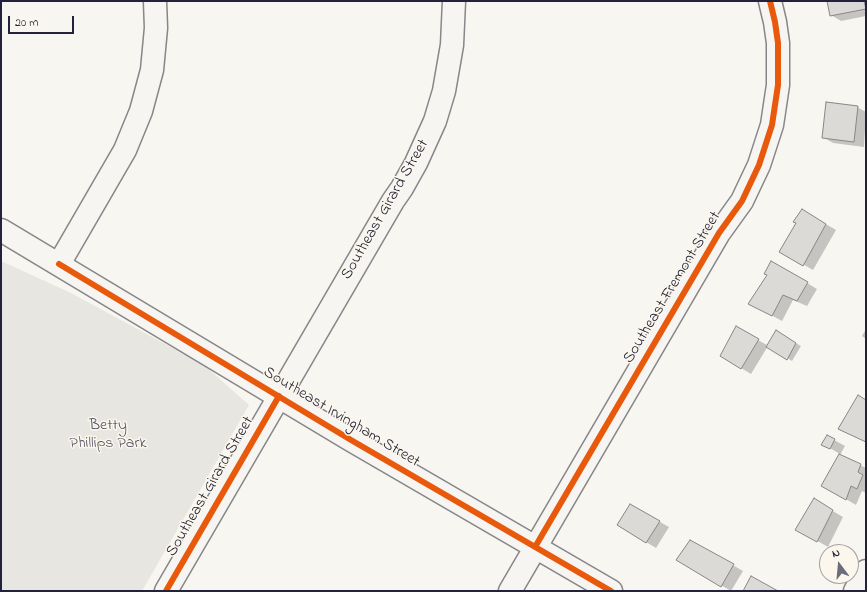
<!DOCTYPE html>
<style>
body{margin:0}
#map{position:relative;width:867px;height:592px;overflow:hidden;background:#f8f6f0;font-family:"Indie Flower",sans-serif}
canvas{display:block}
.frame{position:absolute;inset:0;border:2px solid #22223b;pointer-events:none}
.north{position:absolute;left:819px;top:544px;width:40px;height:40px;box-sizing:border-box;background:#fbf7ec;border:1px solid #a4a2a5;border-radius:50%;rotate:344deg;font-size:11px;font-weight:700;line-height:16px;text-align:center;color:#22223b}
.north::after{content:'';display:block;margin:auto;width:14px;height:18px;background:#6d6c7a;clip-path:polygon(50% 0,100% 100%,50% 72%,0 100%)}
.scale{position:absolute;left:8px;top:16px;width:66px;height:18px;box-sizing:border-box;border:2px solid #22223b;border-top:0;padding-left:5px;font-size:12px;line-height:14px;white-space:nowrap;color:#22223b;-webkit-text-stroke:3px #fbf7ec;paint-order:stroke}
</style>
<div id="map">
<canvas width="867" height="592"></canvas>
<div class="frame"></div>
<div class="north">N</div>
<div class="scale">20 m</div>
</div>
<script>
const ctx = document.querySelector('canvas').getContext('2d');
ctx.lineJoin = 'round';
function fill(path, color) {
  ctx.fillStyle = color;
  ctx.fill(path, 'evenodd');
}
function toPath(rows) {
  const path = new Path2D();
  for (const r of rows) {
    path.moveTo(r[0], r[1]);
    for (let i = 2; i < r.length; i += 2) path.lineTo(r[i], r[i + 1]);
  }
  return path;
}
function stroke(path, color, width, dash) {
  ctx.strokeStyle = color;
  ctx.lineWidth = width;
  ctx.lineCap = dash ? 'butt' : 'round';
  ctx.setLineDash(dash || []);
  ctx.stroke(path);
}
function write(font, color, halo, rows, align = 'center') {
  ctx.font = font + ' "Indie Flower",sans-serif';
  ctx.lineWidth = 3;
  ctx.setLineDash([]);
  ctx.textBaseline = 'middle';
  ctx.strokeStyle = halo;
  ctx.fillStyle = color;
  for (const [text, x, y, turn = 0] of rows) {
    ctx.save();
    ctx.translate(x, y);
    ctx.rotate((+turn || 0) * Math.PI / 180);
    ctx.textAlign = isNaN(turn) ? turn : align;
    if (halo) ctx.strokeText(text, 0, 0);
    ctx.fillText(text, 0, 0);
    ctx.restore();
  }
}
fill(toPath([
 [1,261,71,293,204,365,249,405,142,591,1,591]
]), '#e8e6e0');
fill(toPath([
 [828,1,866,1,866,16,841,21,831,15],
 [857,107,866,112,864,147,833,143,823,137],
 [802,210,836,230,813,270,780,251,797,223],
 [772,262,817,289,807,306,793,300,782,321,760,309],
 [736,328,767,345,776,332,801,346,792,361,768,346,751,374,721,356],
 [866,329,866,339,862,336],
 [827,436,845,446,840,455,866,468,866,493,862,491,856,505,822,485,840,454,823,444],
 [814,500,843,517,828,547,807,535],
 [630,505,669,527,656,548,646,542],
 [691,541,743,571,731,591,678,560]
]), '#0003');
const building = toPath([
 [827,1,864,1,866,9,830,16,827,1],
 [826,102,858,106,854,142,822,138,826,102],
 [802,209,826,224,803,266,779,252,796,223,793,222,802,209],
 [771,261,808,282,797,301,783,295,772,316,748,304,767,275,764,274,771,261],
 [736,326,759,339,741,369,720,356,736,326],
 [776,330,796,343,787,360,766,347,776,330],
 [858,395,866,400,866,442,838,429,858,395],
 [827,435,835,439,830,449,821,445,827,435],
 [839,454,861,464,858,472,863,475,857,489,851,486,846,500,821,486,839,454],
 [814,498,833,510,817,542,795,530,814,498],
 [630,504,660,521,646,543,617,525,630,504],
 [690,540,734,564,721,587,676,560,690,540],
 [751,576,778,591,743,591,751,576]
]);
fill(building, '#dbdad7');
stroke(building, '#878688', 1);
const minor = toPath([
 [1,230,351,440,611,591],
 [59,264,125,150,141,111,152,70,156,28,155,1],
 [166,591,393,201,402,188,416,163,435,121,444,91,452,45,454,1],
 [510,591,719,233,742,201,759,165,772,125,778,85,778,43,775,22,770,1],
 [855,591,866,571]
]);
stroke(minor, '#878688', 25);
stroke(minor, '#f6f5f1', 22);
stroke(toPath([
 [59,264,351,440,611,591],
 [535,547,719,233,742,201,759,165,772,125,778,85,778,43,775,22,770,1],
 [166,591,279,396]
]), '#e8590c', 6);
write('16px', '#22223b', '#fbf7ec', [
 ["Southeast Girard Street",386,210,-60],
 ["Southeast Fremont Street",673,288,-59],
 ["Southeast Irvingham Street",341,418,31],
 ["Southeast Girard Street",211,487,-60]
]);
write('16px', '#505061', '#fbf7ec', [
 ["Betty",108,426],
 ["Phillips Park",108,444]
]);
</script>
